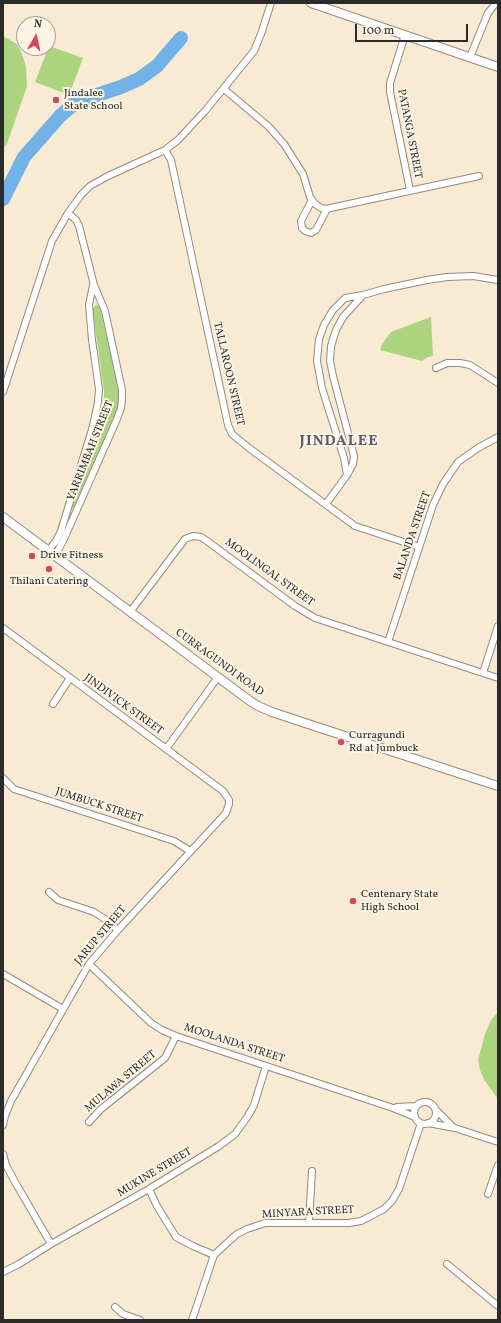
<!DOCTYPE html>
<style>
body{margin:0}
#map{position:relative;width:501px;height:1323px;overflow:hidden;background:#f8ead3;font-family:Vollkorn,serif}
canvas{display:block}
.frame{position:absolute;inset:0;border:4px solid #2b2b2b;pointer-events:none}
.north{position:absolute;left:16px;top:16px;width:40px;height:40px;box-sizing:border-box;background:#fcf5e5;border:1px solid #a8a49b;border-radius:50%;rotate:9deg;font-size:11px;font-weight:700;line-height:16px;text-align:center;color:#2b2b2b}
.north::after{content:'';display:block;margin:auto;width:14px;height:18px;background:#d1495b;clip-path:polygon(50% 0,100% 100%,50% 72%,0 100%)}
.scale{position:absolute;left:355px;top:24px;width:113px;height:18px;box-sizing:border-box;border:2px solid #2b2b2b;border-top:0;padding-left:5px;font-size:12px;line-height:14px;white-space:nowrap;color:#2b2b2b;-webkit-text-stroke:3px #fcf5e5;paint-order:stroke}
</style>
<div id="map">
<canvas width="501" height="1323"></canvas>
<div class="frame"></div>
<div class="north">N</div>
<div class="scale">100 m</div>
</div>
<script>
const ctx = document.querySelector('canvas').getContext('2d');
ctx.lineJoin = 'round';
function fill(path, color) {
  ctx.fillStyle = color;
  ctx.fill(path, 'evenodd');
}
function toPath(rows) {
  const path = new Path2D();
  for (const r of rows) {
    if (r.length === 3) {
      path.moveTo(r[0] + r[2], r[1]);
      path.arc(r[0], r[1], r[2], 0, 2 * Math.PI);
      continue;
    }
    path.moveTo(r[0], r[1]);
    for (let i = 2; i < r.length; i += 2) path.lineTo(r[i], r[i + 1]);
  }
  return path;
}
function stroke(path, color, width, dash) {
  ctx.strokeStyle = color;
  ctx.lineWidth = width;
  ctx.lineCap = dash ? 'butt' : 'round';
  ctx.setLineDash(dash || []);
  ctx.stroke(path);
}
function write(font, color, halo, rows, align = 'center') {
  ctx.font = font + ' Vollkorn,serif';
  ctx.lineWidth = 4;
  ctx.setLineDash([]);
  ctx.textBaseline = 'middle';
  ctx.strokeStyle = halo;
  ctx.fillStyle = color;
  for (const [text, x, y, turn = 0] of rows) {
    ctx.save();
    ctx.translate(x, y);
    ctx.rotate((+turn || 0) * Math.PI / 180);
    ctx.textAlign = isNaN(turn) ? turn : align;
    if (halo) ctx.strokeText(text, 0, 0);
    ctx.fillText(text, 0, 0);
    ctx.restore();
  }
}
fill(toPath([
 [3,36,17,44,22,54,26,67,27,86,7,144,3,149],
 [49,46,83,58,69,95,35,82],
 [96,305,100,307,101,312,119,391,119,400,116,414,75,509,73,510,72,507,100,419,104,400,104,391,93,312,93,308],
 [431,317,433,356,428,357,422,361,380,350,382,344,391,332],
 [498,1012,498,1099,485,1081,480,1070,478,1060,485,1034,491,1020]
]), '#acd47e');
stroke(toPath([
 [3,199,24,157,60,116,76,102,121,87,139,79,157,66,181,38]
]), '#73b2e7', 14);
const minor = toPath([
 [405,35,390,83,390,92,410,190],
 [470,57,488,13,496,3],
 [224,89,268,126,284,144,303,174,310,197,315,204,321,208,327,209,335,207,479,176],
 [165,150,171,160,228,425,232,434,249,448,355,526,419,547],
 [312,200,301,221,302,228,305,231,311,233,316,230,327,209],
 [436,368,447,363,460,363,470,365,498,383],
 [3,392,52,241,68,213,81,195,90,186,108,176,165,150,178,140,205,111,254,51,261,34,271,3],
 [347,475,344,458,322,388,317,361,319,339,324,325,333,310,345,298,363,295,384,289,427,280,447,277,473,276,498,280],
 [326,504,347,475,353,464,354,456,333,376,330,361,331,346,336,330,343,317,363,295],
 [48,551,56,541,61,531,93,426,98,402,99,389,92,340,89,305,93,285],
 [55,556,64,539,117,419,121,408,122,399,122,390,105,311,94,285,79,226,76,220,68,213],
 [130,612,185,539,193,536,201,537,207,541,295,606,315,618,498,678],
 [3,628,223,791,229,800,229,804,226,813,118,930,89,964,11,1101,5,1116,3,1125],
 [388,642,433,505,443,484,458,462,478,448,498,437],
 [483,673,498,626],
 [53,704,70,678],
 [166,749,218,677],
 [3,778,14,789,23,792,174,841,190,851],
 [49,892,58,900,94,912,108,921,118,930],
 [89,964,151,1023,162,1030,176,1036,393,1108,415,1117],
 [3,974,63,1009],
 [425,1113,11],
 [397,1107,416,1106],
 [436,1110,453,1127],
 [89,1122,101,1109,165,1058,176,1036],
 [428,1123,455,1128,498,1142],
 [3,1154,6,1165,15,1182,51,1244],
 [149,1189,157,1206,176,1237,193,1246,214,1255],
 [488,1194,498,1165],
 [309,1222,312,1171],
 [447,1264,498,1306],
 [3,1272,19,1264,51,1244,149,1189,219,1146,235,1134,248,1116,254,1105,266,1066],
 [115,1307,123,1314,140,1320],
 [192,1320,214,1255,227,1243,237,1234,247,1229,265,1223,349,1223,361,1221,384,1209,392,1201,399,1189,421,1123]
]);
const tertiary = toPath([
 [311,3,498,67],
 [3,517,250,701,258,706,272,712,302,722,498,786]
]);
stroke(minor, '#928a7f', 8);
stroke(tertiary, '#928a7f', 10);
stroke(minor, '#fff', 6);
stroke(tertiary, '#fff', 8);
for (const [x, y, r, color] of [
 [56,100,4,"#d1495b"],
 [32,556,4,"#d1495b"],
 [49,569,4,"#d1495b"],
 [341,742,4,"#d1495b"],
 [353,901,4,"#d1495b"]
]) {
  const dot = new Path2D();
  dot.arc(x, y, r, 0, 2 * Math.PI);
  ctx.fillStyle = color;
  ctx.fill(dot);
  stroke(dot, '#fcf5e5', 1.5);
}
write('11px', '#2b2b2b', '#fcf5e5', [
 ["Jindalee",64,94],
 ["State School",64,107],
 ["Drive Fitness",40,556],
 ["Thilani Catering",49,582,"center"],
 ["Curragundi",349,736],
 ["Rd at Jumbuck",349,749],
 ["Centenary State",361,895],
 ["High School",361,908]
], 'left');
write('11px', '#2b2b2b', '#fcf5e5', [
 ["PATANGA STREET",409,134,79],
 ["TALLAROON STREET",228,374,77],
 ["YARRIMBAH STREET",91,451,-68],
 ["BALANDA STREET",413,536,-71],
 ["MOOLINGAL STREET",269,573,36],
 ["CURRAGUNDI ROAD",219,663,36],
 ["JINDIVICK STREET",123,705,36],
 ["JUMBUCK STREET",99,806,18],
 ["JARUP STREET",101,936,-50],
 ["MOOLANDA STREET",234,1044,18],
 ["MULAWA STREET",121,1082,-40],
 ["MUKINE STREET",155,1173,-31],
 ["MINYARA STREET",308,1213,-3]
]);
ctx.letterSpacing = '1px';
write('bold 15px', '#5d5a6c', '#fcf5e5', [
 ["JINDALEE",339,442]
]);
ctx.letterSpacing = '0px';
</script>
